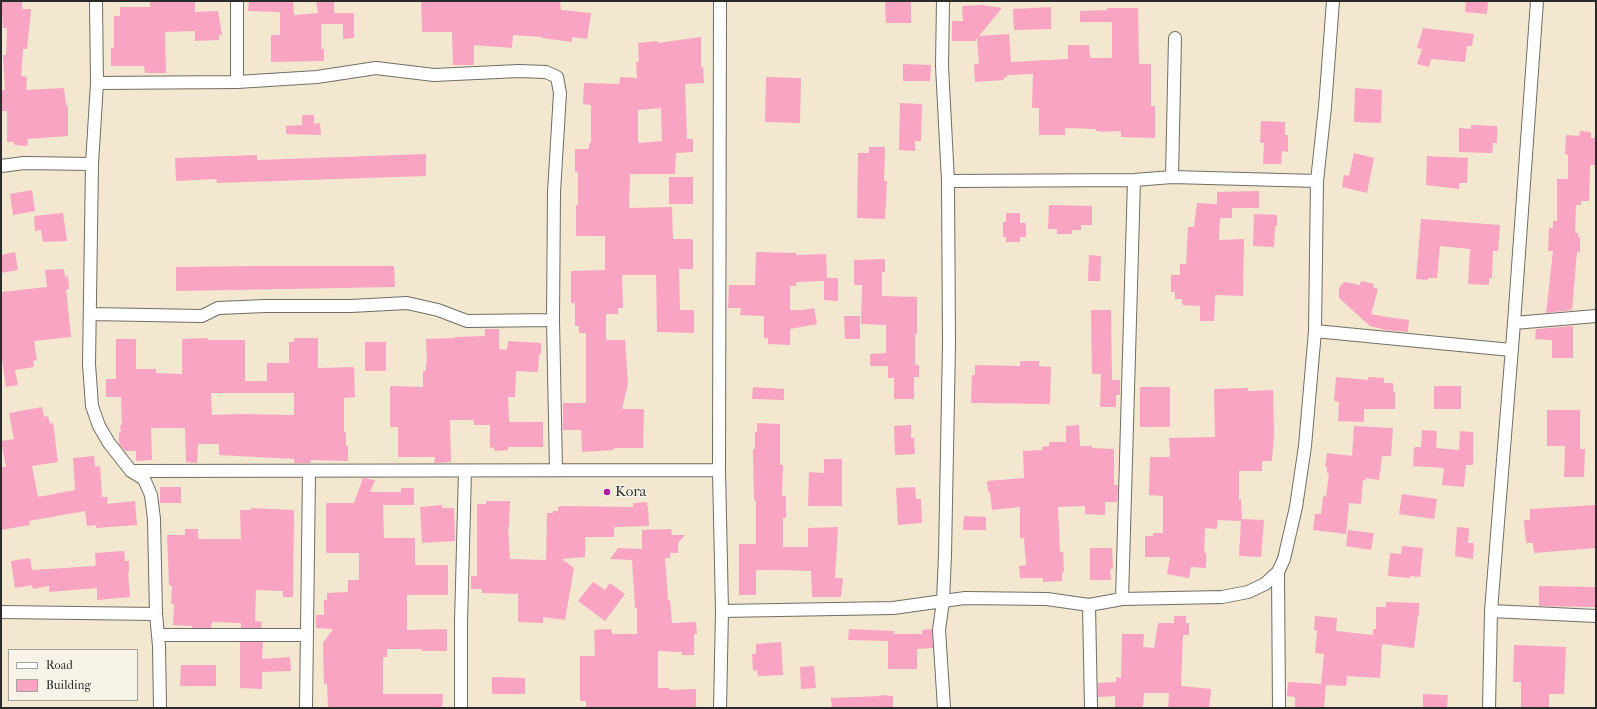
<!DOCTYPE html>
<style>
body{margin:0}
#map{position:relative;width:1597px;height:709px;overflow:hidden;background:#f3e7cf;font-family:"IM FELL French Canon",serif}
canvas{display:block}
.frame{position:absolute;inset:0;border:2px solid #2b2b2b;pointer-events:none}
.legend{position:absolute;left:8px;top:649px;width:130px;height:52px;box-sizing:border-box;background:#f7f3e8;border:1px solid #a5a39c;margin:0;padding:5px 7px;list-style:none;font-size:12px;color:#2b2b2b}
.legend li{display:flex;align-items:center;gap:8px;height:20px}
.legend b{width:20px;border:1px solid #a5a39c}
</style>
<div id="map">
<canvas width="1597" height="709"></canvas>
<div class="frame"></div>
<ul class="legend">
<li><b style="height:5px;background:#fff"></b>Road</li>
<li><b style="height:11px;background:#f8a4c2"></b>Building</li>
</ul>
</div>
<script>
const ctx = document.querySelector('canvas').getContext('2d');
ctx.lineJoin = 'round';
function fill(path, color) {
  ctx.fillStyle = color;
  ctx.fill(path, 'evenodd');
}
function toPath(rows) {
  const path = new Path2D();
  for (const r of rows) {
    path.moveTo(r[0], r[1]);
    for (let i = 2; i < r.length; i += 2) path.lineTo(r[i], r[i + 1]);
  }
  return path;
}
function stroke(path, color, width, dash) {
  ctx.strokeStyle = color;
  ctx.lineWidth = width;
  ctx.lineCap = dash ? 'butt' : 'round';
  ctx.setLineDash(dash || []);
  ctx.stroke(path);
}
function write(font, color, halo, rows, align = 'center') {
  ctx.font = font + ' "IM FELL French Canon",serif';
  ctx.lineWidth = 3;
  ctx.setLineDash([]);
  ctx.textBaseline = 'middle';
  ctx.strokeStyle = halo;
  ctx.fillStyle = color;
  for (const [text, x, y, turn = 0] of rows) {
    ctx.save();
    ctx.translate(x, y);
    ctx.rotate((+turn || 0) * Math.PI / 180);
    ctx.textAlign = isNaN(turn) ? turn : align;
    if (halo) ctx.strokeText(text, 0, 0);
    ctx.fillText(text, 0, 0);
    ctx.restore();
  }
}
fill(toPath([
 [1,1,22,1,22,9,31,9,27,49,23,49,21,76,27,77,26,90,64,88,66,105,68,105,68,136,28,139,27,146,14,145,14,142,7,142,7,111,1,111,1,90,5,90,3,55,6,55,7,28,3,28],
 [249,1,293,1,294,15,318,13,316,1,334,1,334,13,354,13,354,38,343,39,343,24,321,24,321,49,324,49,324,61,271,62,271,35,280,35,280,12,248,11],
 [421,1,560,1,561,10,591,13,587,39,572,37,572,42,542,38,542,37,513,35,512,48,474,45,474,65,453,65,452,32,422,32],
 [885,1,911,1,911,23,886,23],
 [1466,1,1488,1,1487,14,1465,12],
 [150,2,195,2,195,12,218,11,222,35,219,35,219,40,195,41,195,31,165,32,166,73,145,73,144,66,111,66,111,48,114,48,114,16,120,16,120,7,150,7],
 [983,5,1002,8,979,36,1009,34,1011,62,1068,59,1068,45,1089,45,1090,58,1112,58,1112,22,1080,22,1080,11,1107,10,1107,8,1138,8,1139,64,1151,64,1151,106,1155,106,1155,138,1121,137,1121,131,1100,132,1100,131,1096,131,1096,129,1065,128,1065,135,1039,135,1039,108,1032,108,1033,74,1007,75,1007,77,1004,77,1004,80,975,82,974,64,979,64,977,38,975,41,952,41,952,21,963,21,962,6],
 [1051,7,1051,29,1014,30,1013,9],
 [1423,28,1474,34,1472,46,1467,46,1465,62,1431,59,1429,67,1417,64,1422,49,1417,48],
 [701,37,701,67,703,67,704,83,685,84,687,139,693,139,693,152,676,153,675,174,630,174,629,208,672,207,673,239,691,239,693,240,693,269,679,269,680,310,694,310,694,333,657,332,656,275,622,275,623,308,618,308,618,314,606,314,606,340,625,340,628,384,622,409,644,409,643,448,614,448,614,450,582,452,581,430,563,430,563,403,586,403,586,333,579,333,579,326,575,326,575,303,571,303,571,271,605,270,605,236,576,236,576,205,578,205,578,172,575,172,575,149,589,149,589,143,591,143,591,105,583,104,584,83,619,84,620,77,637,78,636,62,639,62,638,43,658,41,658,43],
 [661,108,662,141,638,143,638,110],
 [903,64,931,65,930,81,903,81],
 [766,77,801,78,800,123,765,122],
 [1355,88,1382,90,1381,123,1354,122],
 [900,103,922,104,921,141,915,141,915,151,899,150],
 [302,115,314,115,314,124,320,123,321,135,286,134,286,126,302,125],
 [1261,121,1285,122,1285,135,1288,135,1288,152,1282,151,1281,164,1263,164,1264,143,1260,143],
 [1471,125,1497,126,1497,143,1493,143,1492,153,1459,152,1459,128,1471,129],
 [1580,131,1591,132,1591,138,1596,138,1596,165,1590,165,1589,201,1581,201,1581,205,1576,205,1575,233,1578,233,1578,237,1580,237,1580,252,1577,252,1572,310,1546,313,1553,251,1548,251,1549,228,1553,228,1553,221,1557,221,1557,179,1568,179,1568,155,1565,154,1566,135,1579,136],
 [869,147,885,147,884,181,887,181,885,219,857,218,858,153,869,153],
 [1354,153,1374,158,1367,193,1342,187,1344,175,1349,176],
 [426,154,426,176,217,183,216,179,176,181,175,158,257,155,257,160],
 [1427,156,1468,158,1467,183,1459,183,1459,189,1426,185],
 [669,177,693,177,693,204,669,204],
 [32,190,35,211,13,215,10,194],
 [1259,191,1259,208,1232,208,1232,218,1220,218,1219,240,1244,239,1243,296,1215,295,1214,321,1200,321,1200,306,1182,305,1182,299,1175,299,1175,292,1171,292,1171,275,1180,275,1180,264,1186,264,1188,227,1194,227,1197,203,1217,204,1217,192],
 [1049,205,1092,206,1092,225,1081,225,1081,230,1072,230,1072,234,1057,234,1057,229,1048,229],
 [63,213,67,241,43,242,41,230,35,231,34,216],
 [1006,213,1020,213,1020,223,1026,223,1026,237,1020,237,1020,242,1006,242,1006,237,1003,237,1003,222,1006,222],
 [1254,214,1277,215,1277,226,1275,226,1274,247,1253,246],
 [1421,219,1500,225,1498,251,1493,251,1492,278,1489,278,1489,285,1468,284,1470,249,1440,246,1437,278,1428,278,1428,280,1416,279],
 [15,252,18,270,1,273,1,255],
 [756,252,796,253,796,255,826,254,827,278,838,278,838,301,824,300,824,281,796,282,796,286,790,286,790,310,803,310,814,308,817,324,790,329,790,345,768,344,768,338,764,338,764,316,740,315,741,308,728,308,729,285,755,285],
 [1089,255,1101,256,1100,281,1088,281],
 [885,259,885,272,882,272,882,296,917,297,917,334,915,334,915,365,919,365,919,377,914,377,914,399,894,399,894,378,888,378,888,366,870,366,870,354,886,353,886,325,861,324,862,285,854,285,854,260],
 [253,266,394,266,395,287,176,291,176,267],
 [64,269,65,277,68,276,69,289,66,290,71,337,34,341,37,360,33,361,34,367,15,370,18,385,6,387,1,353,1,292,47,287,45,270],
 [1361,281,1374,284,1373,287,1378,289,1371,314,1387,317,1409,320,1408,332,1386,330,1370,326,1339,298,1339,288,1342,284,1345,282,1360,285],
 [1091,310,1111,310,1112,380,1120,380,1120,395,1116,395,1116,407,1100,407,1101,374,1092,374],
 [844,316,860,316,860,339,845,339],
 [1573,326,1573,358,1552,358,1552,340,1535,339,1536,329],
 [485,329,499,329,499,349,507,350,508,341,541,343,541,354,539,354,538,372,516,371,515,397,508,397,509,422,543,422,543,447,508,447,508,450,495,451,493,447,490,448,490,425,474,425,474,420,450,420,451,462,434,463,435,457,398,457,398,427,390,427,390,386,423,387,423,371,426,371,426,362,427,362,426,339,455,338,455,337,485,336],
 [208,338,208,340,245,340,245,381,267,381,267,363,289,363,289,342,294,342,294,338,318,338,318,368,354,367,355,397,344,398,344,432,346,432,346,446,348,446,348,461,311,460,310,463,294,463,294,459,219,455,219,444,198,444,197,463,186,462,185,428,151,428,152,460,136,461,136,451,125,451,119,444,119,432,121,432,120,425,122,425,121,397,106,397,106,379,116,379,116,339,136,339,136,369,156,369,156,373,182,374,182,339],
 [211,393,294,393,294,415,241,414,212,415],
 [365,342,386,342,386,371,365,371],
 [1020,361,1039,361,1039,366,1051,367,1050,404,971,403,972,375,975,375,975,365,1020,366],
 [1336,377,1368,380,1368,377,1384,378,1384,383,1393,383,1393,392,1395,392,1395,409,1364,409,1364,422,1338,421,1339,402,1334,401],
 [1434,386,1461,386,1461,409,1434,409],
 [753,387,784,389,784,400,752,399],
 [1140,387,1170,387,1170,427,1140,427],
 [1248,388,1248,391,1273,390,1274,433,1272,461,1262,461,1262,471,1239,471,1239,500,1241,499,1242,519,1264,520,1261,557,1239,556,1241,521,1217,520,1217,529,1205,528,1204,553,1206,553,1206,568,1191,567,1189,578,1167,574,1170,557,1145,557,1145,536,1153,536,1153,533,1163,533,1163,496,1149,495,1150,457,1170,457,1169,438,1215,437,1214,389],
 [42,407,44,417,48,416,50,424,53,423,58,462,32,466,38,497,75,490,73,458,94,456,95,467,100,466,102,497,108,497,107,504,135,501,137,525,96,528,96,525,87,526,85,511,29,521,30,525,1,530,1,467,6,467,1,441,14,439,9,413],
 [1547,410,1580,410,1580,449,1585,449,1584,477,1564,477,1565,446,1547,446],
 [757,423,780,424,780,465,783,465,782,496,786,496,786,518,783,518,783,547,808,547,808,528,838,527,835,578,843,578,841,597,812,597,811,571,783,570,756,570,756,595,739,595,739,544,756,544,756,501,754,501,753,449,755,449,755,432,757,432],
 [911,425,911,438,914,438,915,454,895,455,894,426],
 [1079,425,1080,446,1092,446,1092,448,1114,449,1114,485,1118,485,1117,502,1105,502,1105,515,1085,514,1085,506,1058,507,1060,552,1063,552,1064,570,1063,573,1062,573,1062,581,1043,582,1043,578,1020,578,1019,566,1026,565,1024,538,1020,538,1020,507,992,510,990,492,988,492,987,481,1024,478,1023,451,1042,450,1042,447,1049,446,1049,442,1066,442,1066,426],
 [1354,426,1393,428,1391,456,1382,456,1379,480,1366,478,1366,480,1363,480,1361,504,1349,503,1346,534,1313,530,1315,514,1321,514,1323,496,1326,497,1329,473,1327,473,1327,467,1325,467,1327,453,1352,456],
 [1422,430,1437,431,1436,448,1459,450,1460,431,1473,432,1473,465,1466,465,1464,487,1442,485,1444,468,1413,466,1414,447,1421,447],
 [824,459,842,459,842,506,808,506,809,472,824,473],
 [363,478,375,480,370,492,401,492,401,488,414,488,414,505,383,505,384,538,415,538,415,565,448,565,448,595,407,595,407,630,447,629,447,651,422,651,422,649,387,649,387,657,383,657,383,694,443,694,442,708,328,708,327,684,324,684,323,643,333,629,316,628,316,615,324,615,324,600,327,600,327,593,348,592,348,580,359,580,359,553,326,553,326,503,354,503],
 [160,487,181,487,181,503,160,503],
 [915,487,916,499,921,499,922,523,898,525,896,488],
 [1402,494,1437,499,1434,519,1399,514],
 [486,501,510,501,509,527,508,527,510,559,546,560,547,513,553,513,553,511,558,511,558,507,562,506,633,507,633,503,647,502,647,506,648,506,649,526,614,527,614,537,585,537,585,557,562,559,574,568,565,620,543,617,543,623,518,622,518,594,482,593,482,589,471,589,471,576,477,576,477,504,486,504],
 [442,505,442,508,454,508,455,541,422,543,420,507],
 [1596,505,1596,548,1534,553,1533,543,1526,543,1524,520,1530,520,1530,509],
 [251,508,294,510,293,597,283,597,283,591,256,590,255,621,262,622,261,628,241,628,241,623,212,622,211,628,192,628,192,626,173,625,174,604,171,604,172,586,169,585,167,535,185,535,185,529,198,529,198,539,241,539,240,510,251,510],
 [964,516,986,517,986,530,963,530],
 [1457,527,1469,528,1468,543,1474,543,1473,559,1455,556],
 [671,529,672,535,685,535,678,543,678,553,670,553,670,558,665,558,668,600,670,600,672,623,696,622,697,634,694,634,694,655,682,655,682,652,658,651,658,688,669,688,669,690,696,689,696,708,586,708,586,701,580,701,580,656,595,656,594,630,611,629,612,634,637,634,637,608,635,608,632,560,610,559,618,548,642,549,642,530],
 [1348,530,1374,533,1371,550,1346,546],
 [1402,546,1423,548,1420,577,1410,576,1410,578,1388,576,1390,553,1401,554],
 [1090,548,1112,548,1113,569,1110,569,1111,580,1090,580],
 [124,551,125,561,129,561,129,572,128,572,130,597,97,600,97,588,49,592,49,586,33,589,32,585,15,588,11,561,30,558,32,570,95,566,95,564,96,564,95,553],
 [593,582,605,590,610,583,625,594,605,621,578,601],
 [1539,586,1596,587,1596,607,1539,606],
 [1386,602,1419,603,1419,615,1418,615,1414,648,1382,644,1380,678,1347,676,1346,686,1326,685,1324,708,1295,708,1295,697,1287,696,1288,682,1321,684,1324,654,1315,653,1317,631,1314,630,1315,616,1337,618,1336,631,1373,635,1373,629,1376,629,1376,607,1386,607],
 [1174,616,1186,616,1186,623,1189,623,1189,635,1183,635,1181,686,1211,689,1209,708,1168,708,1169,693,1144,693,1143,706,1142,706,1142,708,1115,708,1115,696,1098,697,1098,683,1116,682,1116,677,1121,678,1122,634,1144,634,1143,647,1154,648,1158,623,1174,623],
 [849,629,894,631,894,634,922,634,922,630,932,629,933,648,917,649,917,669,888,669,888,641,848,640],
 [240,642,263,642,262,659,290,657,291,671,262,672,262,689,240,688],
 [781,642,783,675,758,676,757,670,753,671,752,654,756,654,756,644],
 [1514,645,1566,647,1564,694,1549,694,1549,708,1521,708,1521,682,1513,682],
 [181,665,216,665,216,686,180,686],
 [814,666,816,688,801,689,800,667],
 [492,677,525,678,525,694,492,694],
 [1423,694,1448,695,1447,708,1423,708],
 [881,695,893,696,893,708,832,708,831,698,881,696]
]), '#f8a4c2');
const minor = toPath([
 [96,1,97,83,92,164,89,364,92,406,99,426,109,443,131,471,144,479,151,495,154,519,156,614,159,646,160,708],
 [720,1,719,470,722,611,720,708],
 [943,1,942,66,948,181,949,344,945,555,943,601,939,630,944,708],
 [237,82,237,1],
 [97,83,237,82,317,77,376,68,434,75,519,71,546,72,557,77,560,93,554,192,553,320,556,470],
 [1,166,24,163,92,164],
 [1172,177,1175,38],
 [948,181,1134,180,1172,177,1317,181],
 [91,314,202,316,218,308,265,306,351,306,407,303,438,310,467,321,553,320],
 [1514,323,1596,316],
 [1315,331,1511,350],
 [131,471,719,470],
 [1278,572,1279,708],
 [1122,599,1134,180],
 [1089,605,1091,708],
 [722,611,893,608,965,598,1047,599,1089,605,1122,599,1222,597,1248,592,1265,584,1278,572,1284,559,1296,507,1305,446,1315,331,1317,181,1325,107,1333,1],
 [1491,611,1596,616],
 [1,612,156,614],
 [158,635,306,635],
 [306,708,309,471],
 [461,708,461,622,465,471],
 [1489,708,1491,611,1497,535,1514,323,1537,1]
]);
stroke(minor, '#716d64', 14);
stroke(minor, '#fff', 12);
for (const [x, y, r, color] of [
 [607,492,4,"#b5179e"]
]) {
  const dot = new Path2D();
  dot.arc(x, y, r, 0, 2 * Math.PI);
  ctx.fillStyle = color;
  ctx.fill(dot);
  stroke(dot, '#f7f3e8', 1.5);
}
write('15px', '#2b2b2b', '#f7f3e8', [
 ["Kora",615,492]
], 'left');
</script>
